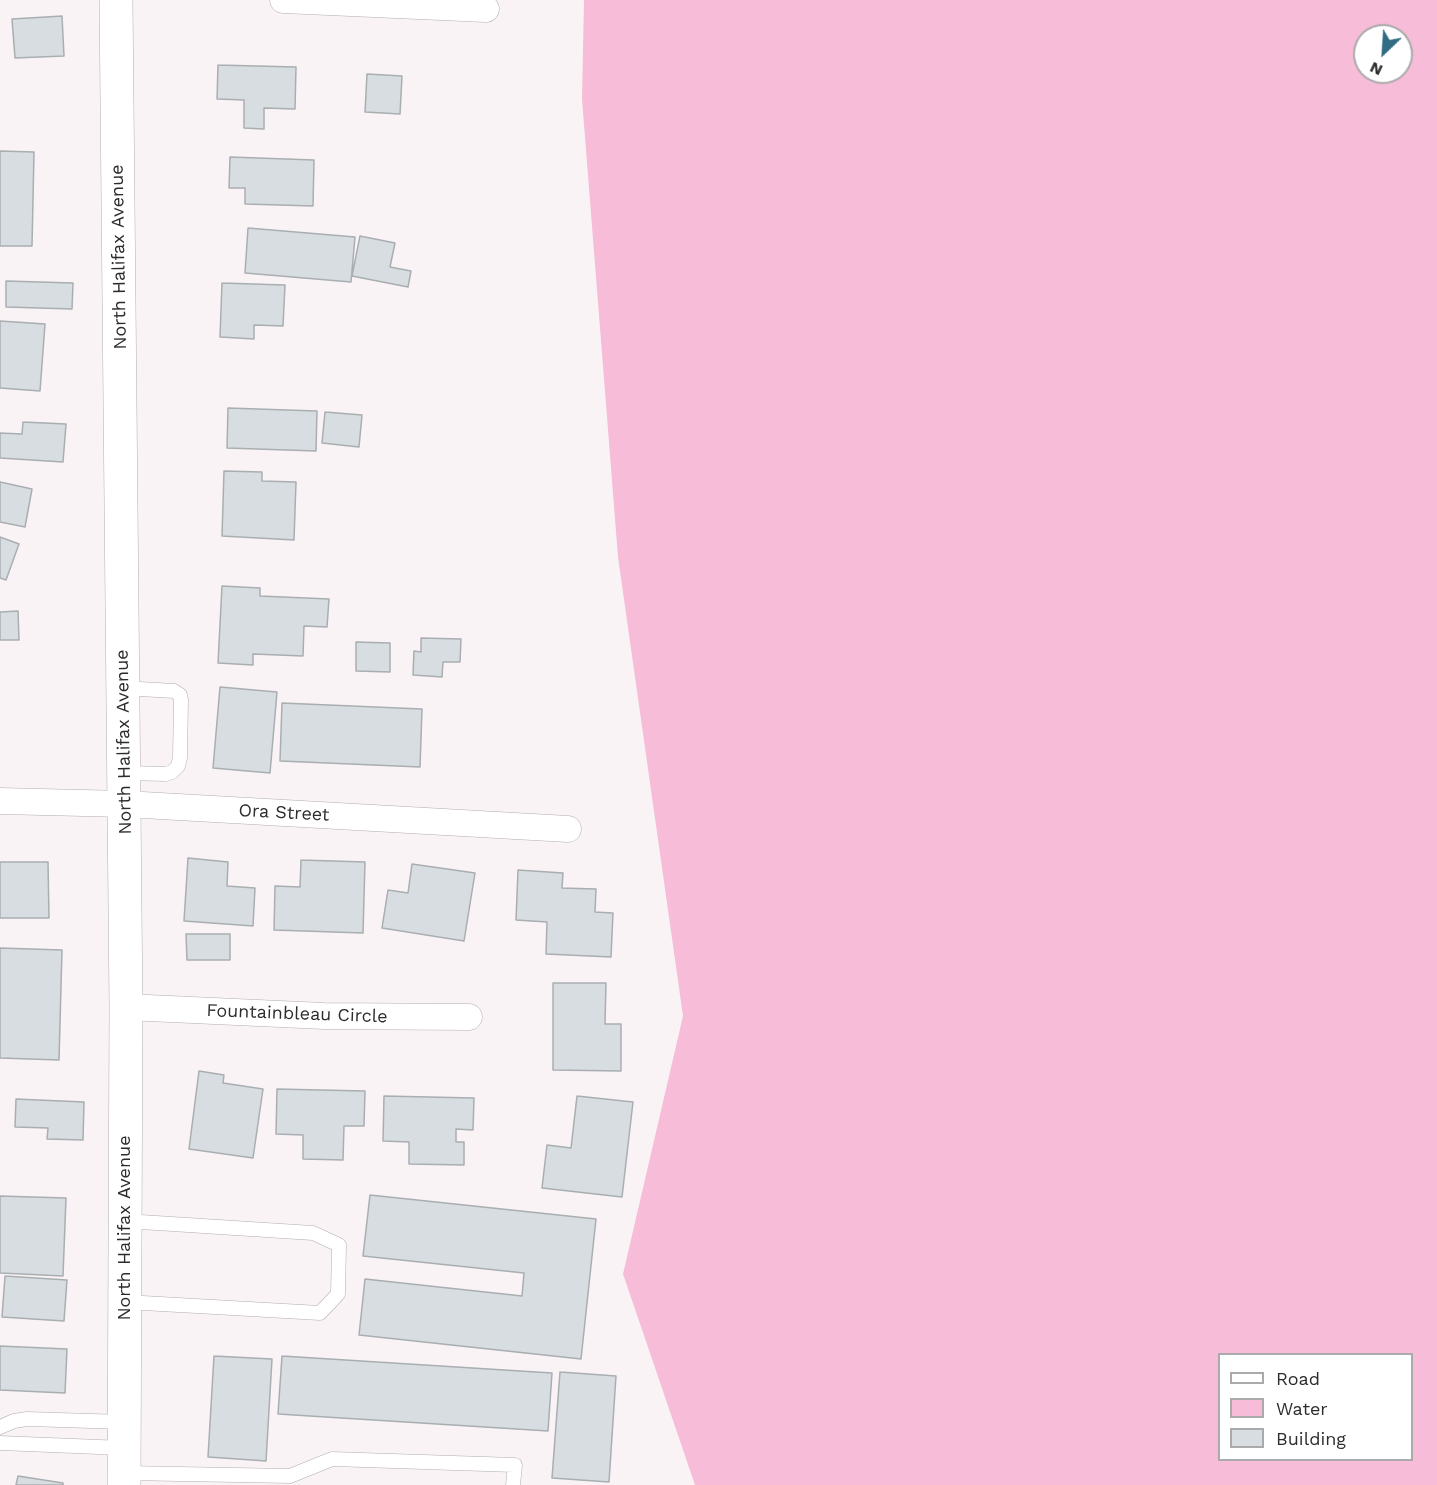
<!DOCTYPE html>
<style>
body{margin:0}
#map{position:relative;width:1437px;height:1485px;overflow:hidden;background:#faf3f6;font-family:"Work Sans",sans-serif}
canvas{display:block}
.legend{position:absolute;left:1218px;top:1353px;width:195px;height:108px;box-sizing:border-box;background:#fff;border:2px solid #abaaab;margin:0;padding:8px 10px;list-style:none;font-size:18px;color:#2e2b2c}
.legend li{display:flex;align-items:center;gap:12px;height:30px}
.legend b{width:30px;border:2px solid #abaaab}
.north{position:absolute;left:1353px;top:24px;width:60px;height:60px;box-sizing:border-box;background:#fff;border:2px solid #abaaab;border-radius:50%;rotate:205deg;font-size:16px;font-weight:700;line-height:24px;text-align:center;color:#2e2b2c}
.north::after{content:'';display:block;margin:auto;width:21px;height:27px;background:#306c83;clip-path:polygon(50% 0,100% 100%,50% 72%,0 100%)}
</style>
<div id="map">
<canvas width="1437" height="1485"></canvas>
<ul class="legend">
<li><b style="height:8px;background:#fff"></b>Road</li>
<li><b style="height:16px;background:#f7bcd7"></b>Water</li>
<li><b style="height:16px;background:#d7dde0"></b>Building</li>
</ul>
<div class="north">N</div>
</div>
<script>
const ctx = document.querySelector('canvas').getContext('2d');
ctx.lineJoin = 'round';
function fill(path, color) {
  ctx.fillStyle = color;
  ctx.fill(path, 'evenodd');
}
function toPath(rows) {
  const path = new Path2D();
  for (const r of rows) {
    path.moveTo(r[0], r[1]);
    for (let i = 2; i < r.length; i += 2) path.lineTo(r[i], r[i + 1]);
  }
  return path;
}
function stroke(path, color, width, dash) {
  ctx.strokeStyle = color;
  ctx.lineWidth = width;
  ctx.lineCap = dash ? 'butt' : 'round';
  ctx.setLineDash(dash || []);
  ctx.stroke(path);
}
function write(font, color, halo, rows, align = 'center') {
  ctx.font = font + ' "Work Sans",sans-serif';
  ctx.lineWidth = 4.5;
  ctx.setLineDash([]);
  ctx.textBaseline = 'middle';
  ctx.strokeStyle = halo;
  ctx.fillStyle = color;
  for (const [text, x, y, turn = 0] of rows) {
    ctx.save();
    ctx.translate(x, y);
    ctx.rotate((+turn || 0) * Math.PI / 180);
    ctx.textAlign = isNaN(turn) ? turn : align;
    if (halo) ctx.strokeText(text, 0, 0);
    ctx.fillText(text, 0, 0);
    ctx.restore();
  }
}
fill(toPath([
 [584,0,1437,0,1437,1485,695,1485,623,1274,683,1016,618,557,582,99],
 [1365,36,1401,36,1401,72,1365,72],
 [1220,1354,1412,1354,1412,1460,1220,1460]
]), '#f7bcd7');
const building = toPath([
 [62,16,64,56,15,58,12,19,62,16],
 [218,65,296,67,295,109,264,108,264,129,244,128,244,100,217,99,218,65],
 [367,74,402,76,400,114,365,112,367,74],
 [0,151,34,152,32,246,0,246,0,151],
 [230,157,314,160,313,206,245,204,245,188,229,188,230,157],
 [248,228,355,237,351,282,245,273,248,228],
 [360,236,395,243,390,267,411,271,408,287,352,276,360,236],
 [6,281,73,283,72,309,6,307,6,281],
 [222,283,285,285,283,326,254,325,254,339,220,337,222,283],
 [0,321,45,324,40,391,0,388,0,321],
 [228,408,317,411,316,451,227,448,228,408],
 [325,412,362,415,359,447,322,443,325,412],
 [23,422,66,424,63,462,0,458,0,433,22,434,23,422],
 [224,471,262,472,262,481,296,482,294,540,222,536,224,471],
 [0,482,32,489,25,527,0,522,0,482],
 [0,537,19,544,6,580,0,578,0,537],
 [222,586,260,588,260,596,329,599,327,627,304,626,303,656,253,654,253,665,218,663,222,586],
 [18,611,19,640,0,640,0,612,18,611],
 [421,638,461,639,460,662,443,662,442,677,413,675,414,651,421,652,421,638],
 [356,642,390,643,390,672,356,671,356,642],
 [220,687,277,692,270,773,213,768,220,687],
 [282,703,422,709,420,767,280,761,282,703],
 [188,858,228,862,227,886,255,888,253,926,184,921,188,858],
 [301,860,365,862,363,933,274,930,275,886,300,887,301,860],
 [0,862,48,862,49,918,0,918,0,862],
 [412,864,475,873,464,941,382,928,388,890,408,893,412,864],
 [518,870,563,873,562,888,596,889,595,912,613,913,611,957,546,954,547,922,516,920,518,870],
 [186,934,230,934,230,960,187,960,186,934],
 [0,948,62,950,59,1060,0,1058,0,948],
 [553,983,606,983,605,1024,621,1024,621,1071,553,1070,553,983],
 [199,1071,224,1075,223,1083,263,1089,253,1158,189,1149,199,1071],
 [277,1089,365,1091,364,1126,344,1126,343,1160,303,1159,303,1135,276,1134,277,1089],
 [384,1096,474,1098,473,1130,456,1129,456,1142,464,1142,464,1165,409,1164,409,1142,383,1141,384,1096],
 [577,1096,633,1102,622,1197,542,1188,547,1145,571,1148,577,1096],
 [16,1099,84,1102,83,1140,47,1139,48,1128,15,1127,16,1099],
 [370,1195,596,1219,581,1359,359,1335,365,1279,522,1296,524,1273,363,1256,370,1195],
 [0,1196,66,1198,63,1276,0,1273,0,1196],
 [5,1276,67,1280,64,1321,2,1317,5,1276],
 [0,1346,67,1349,65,1393,0,1390,0,1346],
 [214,1356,272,1359,266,1461,208,1457,214,1356],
 [282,1356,552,1373,548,1431,278,1414,282,1356],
 [560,1372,616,1376,609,1482,552,1478,560,1372],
 [18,1476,63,1483,63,1485,16,1485,18,1476]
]);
fill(building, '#d7dde0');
stroke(building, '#a9aeb1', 1.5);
const lane = toPath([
 [123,688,174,691,180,695,181,700,180,758,178,766,172,772,166,774,124,773],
 [125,1302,320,1313,338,1294,339,1245,313,1233,125,1221],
 [0,1427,14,1421,27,1419,124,1422],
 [0,1443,124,1448],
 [124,1473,290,1476,332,1459,515,1465,513,1485]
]);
const street = toPath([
 [283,0,486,9],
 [0,801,125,804,568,829],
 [126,1007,324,1016,469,1017]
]);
const secondary = toPath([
 [116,0,126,1007,124,1485]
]);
stroke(lane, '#b3adb0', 15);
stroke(street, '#b3adb0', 27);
stroke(secondary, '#b3adb0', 34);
stroke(lane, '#fff', 14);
stroke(street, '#fff', 26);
stroke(secondary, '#fff', 33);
write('18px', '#2e2b2c', '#fff', [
 ["North Halifax Avenue",119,257,-91],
 ["North Halifax Avenue",124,742,-91],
 ["Ora Street",284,813,3],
 ["Fountainbleau Circle",297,1014,2],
 ["North Halifax Avenue",125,1228,-90]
]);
</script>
